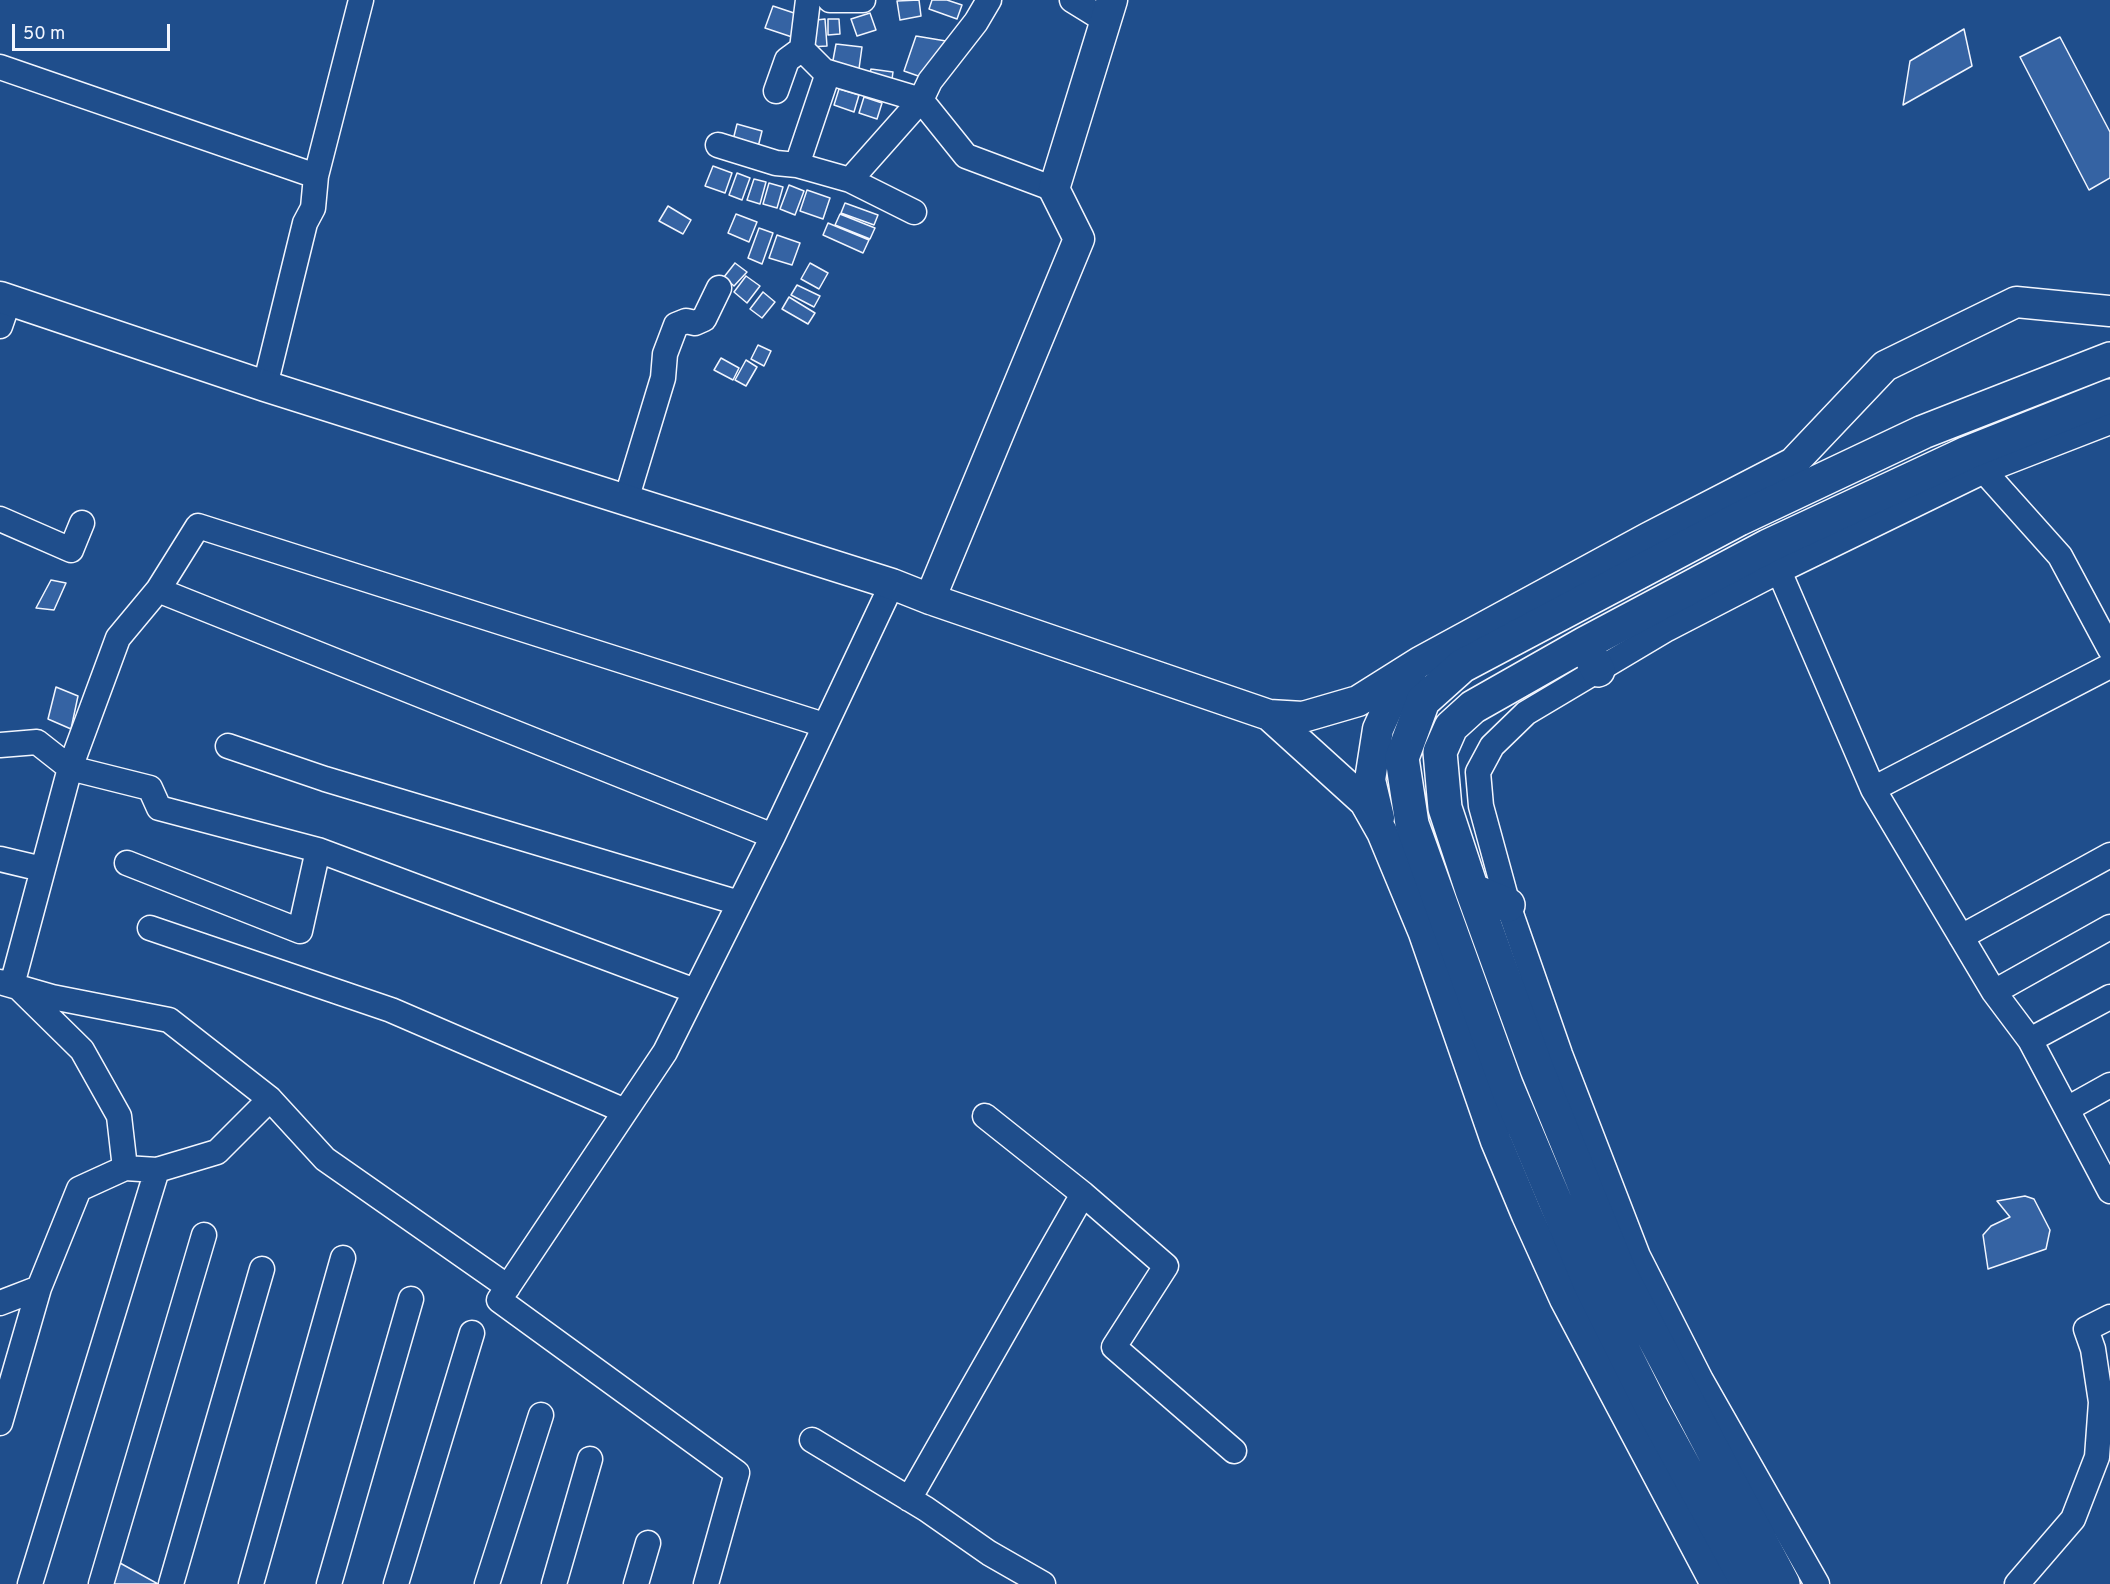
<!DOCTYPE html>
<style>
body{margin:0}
#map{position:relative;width:2110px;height:1584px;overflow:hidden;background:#1f4e8c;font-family:Overpass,sans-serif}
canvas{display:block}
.scale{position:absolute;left:12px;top:24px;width:158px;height:27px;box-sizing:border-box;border:3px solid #f2f6ff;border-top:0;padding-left:8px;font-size:18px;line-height:21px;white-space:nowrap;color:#f2f6ff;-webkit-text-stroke:4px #1f4e8c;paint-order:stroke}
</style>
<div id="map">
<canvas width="2110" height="1584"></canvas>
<div class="scale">50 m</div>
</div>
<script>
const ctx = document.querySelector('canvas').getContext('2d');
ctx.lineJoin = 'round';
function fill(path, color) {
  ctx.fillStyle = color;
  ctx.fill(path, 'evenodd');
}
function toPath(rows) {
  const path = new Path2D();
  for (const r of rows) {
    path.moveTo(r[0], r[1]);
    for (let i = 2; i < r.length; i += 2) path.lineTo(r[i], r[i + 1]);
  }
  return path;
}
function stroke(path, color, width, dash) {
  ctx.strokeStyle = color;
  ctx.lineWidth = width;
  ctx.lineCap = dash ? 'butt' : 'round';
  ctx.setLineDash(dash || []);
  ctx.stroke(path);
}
const building = toPath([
 [919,0,921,16,900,20,897,1,919,0],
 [932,0,947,0,962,5,957,19,929,9,932,0],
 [773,6,800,15,792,37,765,28,773,6],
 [870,13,876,30,857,36,851,19,870,13],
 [825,19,827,46,810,47,808,21,825,19],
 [828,19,839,19,840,34,828,35,828,19],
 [1964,29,1972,66,1903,105,1910,61,1964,29],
 [916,36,946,41,924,78,904,71,916,36],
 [2060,37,2110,132,2110,178,2089,190,2020,57,2060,37],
 [836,44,862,47,858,76,831,71,836,44],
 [871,69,893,72,891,86,868,81,871,69],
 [839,89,859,95,854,112,834,105,839,89],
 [864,97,882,103,877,119,859,113,864,97],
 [737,124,762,131,757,151,732,144,737,124],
 [713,166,732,173,725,193,705,186,713,166],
 [737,173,750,178,742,200,729,195,737,173],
 [754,179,766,182,760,204,747,200,754,179],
 [769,183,783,187,777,208,763,204,769,183],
 [789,185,804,191,795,215,780,209,789,185],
 [807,190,830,198,823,219,800,211,807,190],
 [845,203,878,215,874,225,841,213,845,203],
 [668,206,691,220,683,234,659,221,668,206],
 [736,214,757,222,749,242,728,233,736,214],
 [840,214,875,228,870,239,835,225,840,214],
 [828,223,869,240,863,253,823,235,828,223],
 [759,228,773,233,762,264,748,258,759,228],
 [777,235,800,243,792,265,769,258,777,235],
 [735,263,747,272,734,286,724,277,735,263],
 [810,263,828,273,819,289,801,279,810,263],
 [746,276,760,286,747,303,734,292,746,276],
 [797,285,820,296,814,307,791,295,797,285],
 [763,292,775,302,762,318,750,309,763,292],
 [789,297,815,313,808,324,782,309,789,297],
 [758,345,771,351,764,366,751,359,758,345],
 [721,358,739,368,733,380,714,370,721,358],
 [746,360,757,367,746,386,735,380,746,360],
 [51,580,66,583,54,610,36,608,51,580],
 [56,687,78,696,71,729,48,719,56,687],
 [2025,1196,2034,1199,2050,1230,2046,1249,1988,1269,1983,1235,1991,1226,2010,1217,1997,1201,2025,1196],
 [120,1563,158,1584,112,1584,120,1563]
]);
fill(building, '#3563a3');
stroke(building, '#f2f6ff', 1.5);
const minor = toPath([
 [830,0,863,0],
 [1072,0,1106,21],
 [802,49,824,71,921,100,966,156,1054,189],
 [0,67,316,176],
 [776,91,787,60,802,49,808,0],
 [718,145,776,163,797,165,850,180,914,212],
 [797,165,828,73],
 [850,180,921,100,930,81,976,22,989,0],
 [0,326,9,300],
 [265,386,305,223,313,208,316,176,361,0],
 [1984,471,2060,556,2110,649],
 [626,500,663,378,665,354,676,325,686,321,695,323,704,319,719,288],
 [0,519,71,550,82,523],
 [1779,571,1873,789,2110,666],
 [158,590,773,836],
 [0,745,37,742,70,768,12,985],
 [228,746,325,779,739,903],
 [1873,789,1994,992,2030,1040,2110,1191],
 [318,850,695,991],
 [0,859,42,869],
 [127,863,300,931,318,850,159,808,150,788,70,768,118,638,158,590,198,526,824,725],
 [150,928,391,1010,625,1111],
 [1961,937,2110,855],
 [0,982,52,997,169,1020,270,1099,325,1159,508,1287],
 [21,990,82,1050,119,1116,125,1168],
 [1994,992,2110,927],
 [2030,1040,2110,997],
 [2067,1109,2110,1085],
 [1083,1194,1166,1266,1114,1347,1234,1451],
 [0,1303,39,1288,79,1189,125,1168,157,1170,217,1152,270,1099],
 [0,1423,39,1288],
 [812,1440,926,1509,989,1553,1043,1584],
 [909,1499,1083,1194,985,1116],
 [30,1584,157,1170],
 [101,1584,204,1235],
 [171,1584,262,1269],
 [251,1584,343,1258],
 [329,1584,411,1299],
 [396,1584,472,1333],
 [487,1584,541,1415],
 [554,1584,590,1459],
 [636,1584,648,1543],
 [706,1584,737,1473,499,1300,665,1052,773,836,892,584],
 [1817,1584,1701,1380,1638,1256,1560,1054,1508,905,1481,806,1478,772,1492,746,1526,713,1667,629,1779,571,1984,471,2110,422],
 [2017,1584,2073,1519,2097,1457,2101,1402,2093,1349,2086,1329,2110,1317]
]);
const major = toPath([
 [0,297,265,386,892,584,930,599,1269,715,1303,717,1358,701,1420,662,1648,538,1793,463,1885,366,2016,302,2110,311],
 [930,599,1079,239,1054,189,1112,0],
 [1269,715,1365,802,1382,832,1424,933,1496,1141,1527,1215,1565,1299,1716,1584],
 [1379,818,1370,780,1378,729,1394,694,1411,673]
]);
const highway = toPath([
 [1584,644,1598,670],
 [1472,890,1508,905],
 [1748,1584,1651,1406,1591,1286,1507,1087,1412,824,1402,758,1423,701,1462,666,1739,519,1923,432,2110,359],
 [1783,1584,1621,1275,1537,1069,1472,890,1445,808,1440,752,1451,727,1473,707,1584,644,1768,546,1967,453,2110,396]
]);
stroke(minor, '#f2f6ff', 27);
stroke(major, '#f2f6ff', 33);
stroke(highway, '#f2f6ff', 36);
stroke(minor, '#1f4e8c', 24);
stroke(major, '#1f4e8c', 30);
stroke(highway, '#1f4e8c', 33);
</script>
